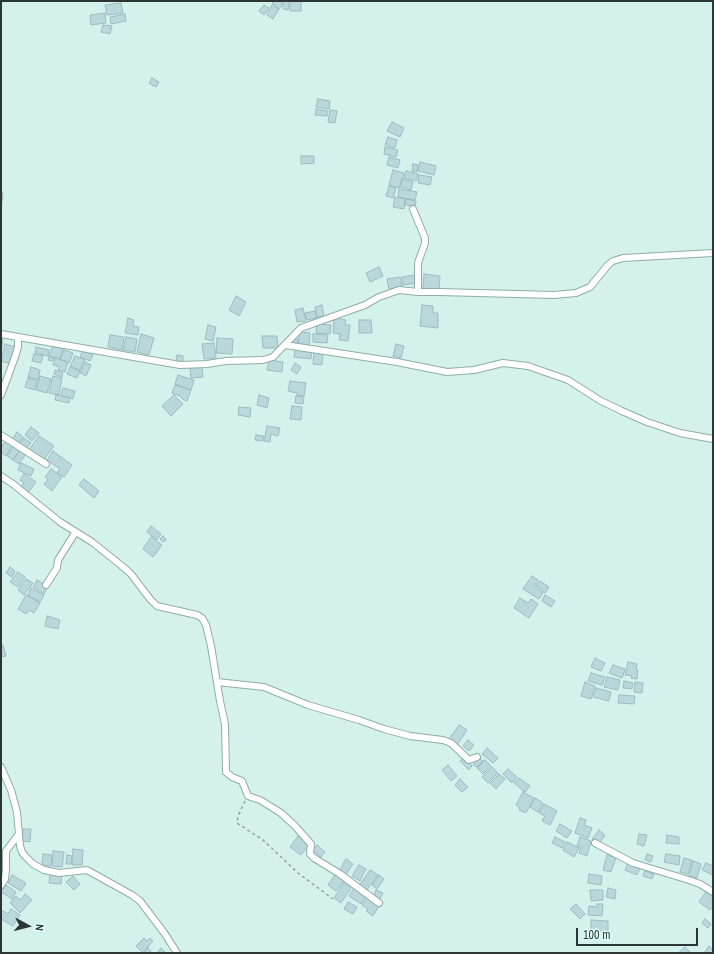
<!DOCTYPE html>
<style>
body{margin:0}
#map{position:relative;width:714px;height:954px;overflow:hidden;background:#d4f1ec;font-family:"Archivo Narrow",sans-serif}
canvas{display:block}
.frame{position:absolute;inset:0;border:2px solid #2b3734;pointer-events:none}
.north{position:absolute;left:8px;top:906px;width:40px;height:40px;-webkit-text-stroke:3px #e1fff9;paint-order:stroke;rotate:97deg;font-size:11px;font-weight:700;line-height:16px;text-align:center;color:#2b3734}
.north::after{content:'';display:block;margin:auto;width:14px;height:18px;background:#2b3734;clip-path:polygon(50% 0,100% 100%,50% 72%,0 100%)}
.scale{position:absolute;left:576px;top:928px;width:122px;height:18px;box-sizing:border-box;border:2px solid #2b3734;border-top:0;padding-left:5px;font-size:12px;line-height:14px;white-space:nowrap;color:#2b3734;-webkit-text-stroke:3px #e1fff9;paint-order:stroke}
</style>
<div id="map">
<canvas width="714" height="954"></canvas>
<div class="frame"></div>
<div class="north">N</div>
<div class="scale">100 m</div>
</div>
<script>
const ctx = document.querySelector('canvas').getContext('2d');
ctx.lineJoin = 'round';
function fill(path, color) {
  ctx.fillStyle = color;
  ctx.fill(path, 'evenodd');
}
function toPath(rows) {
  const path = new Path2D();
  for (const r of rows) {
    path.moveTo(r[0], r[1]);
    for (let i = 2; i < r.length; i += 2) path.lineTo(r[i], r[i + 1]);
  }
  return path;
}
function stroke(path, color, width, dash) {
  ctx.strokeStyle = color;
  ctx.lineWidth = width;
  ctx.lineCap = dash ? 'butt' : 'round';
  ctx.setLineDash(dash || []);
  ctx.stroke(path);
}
const building = toPath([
 [274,1,279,1,283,4,279,9,272,3,274,1],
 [283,1,289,1,288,10,283,9,283,1],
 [290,1,301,1,301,11,290,11,290,1],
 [121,3,123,13,107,15,105,5,121,3],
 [264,5,269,8,264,15,259,11,264,5],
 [272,5,279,9,273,19,267,15,272,5],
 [105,13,106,23,91,25,90,15,105,13],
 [125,14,126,21,111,24,110,17,125,14],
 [103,25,112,26,110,34,101,32,103,25],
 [152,78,159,82,156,87,149,83,152,78],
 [318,99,330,101,329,109,316,107,318,99],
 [316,109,328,111,327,116,315,115,316,109],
 [330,110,337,111,335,123,328,122,330,110],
 [392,122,404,128,400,137,387,131,392,122],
 [388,137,397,140,395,148,385,145,388,137],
 [385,147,398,150,396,157,384,154,385,147],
 [301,156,314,156,314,163,301,164,301,156],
 [389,157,400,160,398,168,387,165,389,157],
 [420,162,436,166,434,175,418,171,420,162],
 [413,164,418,165,417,172,412,171,413,164],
 [393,170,404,173,399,188,389,185,393,170],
 [406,171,418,174,416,181,404,178,406,171],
 [419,175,432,177,430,185,418,183,419,175],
 [403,179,413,182,411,190,400,187,403,179],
 [389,186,396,188,393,198,386,196,389,186],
 [399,189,417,192,415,200,398,197,399,189],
 [1,193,3,193,1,211,1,193],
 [395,197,405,199,404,209,393,207,395,197],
 [406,199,416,201,415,206,405,205,406,199],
 [379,267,383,276,370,282,366,273,379,267],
 [424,274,440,276,439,290,423,288,424,274],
 [415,275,417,283,403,285,402,277,415,275],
 [400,277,402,286,389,289,387,279,400,277],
 [236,296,246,302,239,316,229,310,236,296],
 [322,305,324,316,317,317,315,307,322,305],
 [422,305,433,306,433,313,438,313,438,328,420,326,422,305],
 [303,308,306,321,297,322,295,310,303,308],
 [315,311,317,318,307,320,305,313,315,311],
 [128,318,134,320,133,326,139,327,138,335,125,333,128,318],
 [334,318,346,320,345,325,350,325,348,341,339,340,340,334,333,333,334,318],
 [359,320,371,320,372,333,359,333,359,320],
 [317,324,331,325,330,334,316,333,317,324],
 [208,325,216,327,213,341,205,339,208,325],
 [300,332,310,333,309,346,298,345,300,332],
 [141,334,154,338,149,355,137,352,141,334],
 [313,334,328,335,327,343,313,342,313,334],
 [110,335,124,337,122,350,108,347,110,335],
 [262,336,277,336,278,348,263,348,262,336],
 [126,337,137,339,135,352,123,350,126,337],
 [217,338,233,339,232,354,216,353,217,338],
 [1,339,3,339,1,353,1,339],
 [293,339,298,339,297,345,293,345,293,339],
 [214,343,216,358,204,359,202,344,214,343],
 [5,344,16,347,11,364,1,361,5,344],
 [396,344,404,346,401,358,393,356,396,344],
 [53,345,63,349,60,359,49,356,53,345],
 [36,347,49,350,48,356,35,353,36,347],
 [295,349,312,350,311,359,294,357,295,349],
 [64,350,73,353,69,363,60,359,64,350],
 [83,350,93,355,90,361,80,357,83,350],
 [314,352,323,353,322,365,313,364,314,352],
 [34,354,43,356,41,363,32,361,34,354],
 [177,355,183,356,183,362,176,361,177,355],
 [49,356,54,358,53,361,48,360,49,356],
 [75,356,85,360,80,370,70,366,75,356],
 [55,358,68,362,65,372,58,370,59,367,53,365,55,358],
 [269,360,283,362,282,372,267,370,269,360],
 [85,362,91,365,86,376,80,373,85,362],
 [295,363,301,367,297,374,291,370,295,363],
 [31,367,40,370,38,380,28,377,31,367],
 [70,367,80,371,77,378,67,374,70,367],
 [202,367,203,377,191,378,190,368,202,367],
 [55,370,63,373,62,377,54,374,55,370],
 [178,375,194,380,191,390,175,384,178,375],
 [40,376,51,379,47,393,36,390,40,376],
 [53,376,62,378,59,395,49,393,53,376],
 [28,378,37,381,35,390,25,387,28,378],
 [290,381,306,383,304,396,297,395,297,393,288,391,290,381],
 [175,385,191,390,187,401,182,399,182,397,172,393,175,385],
 [63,388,75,391,73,399,61,395,63,388],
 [56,395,70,398,69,403,55,400,56,395],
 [174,395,183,404,171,416,162,406,174,395],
 [259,395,269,398,267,408,257,405,259,395],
 [296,396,304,397,303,404,295,403,296,396],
 [292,406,302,407,301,420,290,419,292,406],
 [239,407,251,408,250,417,238,415,239,407],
 [267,426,280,428,278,436,271,434,270,442,264,441,267,426],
 [31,427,39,433,32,441,25,435,31,427],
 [17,432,23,437,18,444,12,440,17,432],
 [256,435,264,436,263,441,255,440,256,435],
 [39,436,54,446,43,461,28,451,39,436],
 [24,438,31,443,26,449,19,445,24,438],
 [6,440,13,445,6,456,1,452,1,448,6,440],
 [14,446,20,450,13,460,7,456,14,446],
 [20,450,26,454,19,464,13,460,20,450],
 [53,451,72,465,64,477,57,472,60,469,47,460,53,451],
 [21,463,34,469,31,476,18,470,21,463],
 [51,469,62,477,52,491,44,484,48,479,45,477,51,469],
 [24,474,36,482,28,493,20,488,24,483,20,480,24,474],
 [84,479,99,491,94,498,79,485,84,479],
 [151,526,161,534,157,540,147,532,151,526],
 [163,536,166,540,163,542,160,539,163,536],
 [151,537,162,545,153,557,143,549,151,537],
 [10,567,15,571,12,577,6,573,10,567],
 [18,572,25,577,18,587,10,582,18,572],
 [532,576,538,580,534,587,543,593,539,599,523,589,532,576],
 [26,579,33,583,24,595,18,590,26,579],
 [37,580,48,587,44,594,33,587,37,580],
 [540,581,549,587,545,593,536,586,540,581],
 [31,588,44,595,40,602,28,595,31,588],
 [26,595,40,603,34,613,29,610,26,614,18,609,26,595],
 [545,595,555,601,551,607,542,601,545,595],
 [520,598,528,603,531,599,538,604,529,618,514,608,520,598],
 [47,616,60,620,58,629,45,626,47,616],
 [1,645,3,645,6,656,1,657,1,645],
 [595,658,605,663,601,671,591,667,595,658],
 [628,662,637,664,636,670,638,670,637,679,631,678,632,676,625,675,628,662],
 [613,665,625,669,622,678,609,673,613,665],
 [591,673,605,677,602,685,588,681,591,673],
 [607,677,620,680,618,690,604,687,607,677],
 [624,681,633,683,632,689,623,688,624,681],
 [585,682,595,686,591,699,581,696,585,682],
 [635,682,643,683,642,693,634,692,635,682],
 [596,688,611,692,609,701,593,697,596,688],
 [619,695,635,696,634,704,618,703,619,695],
 [459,725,467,730,457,745,449,739,459,725],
 [468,740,474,745,469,751,463,746,468,740],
 [487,748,498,758,493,763,482,754,487,748],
 [464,758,472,766,469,770,460,761,464,758],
 [479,758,483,761,477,767,473,765,479,758],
 [485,760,491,766,483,774,477,768,485,760],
 [448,765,457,776,451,781,442,770,448,765],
 [492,767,498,773,488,783,482,777,492,767],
 [508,769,517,777,512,783,503,774,508,769],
 [499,774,505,779,496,789,490,783,499,774],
 [519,778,530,786,525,792,514,783,519,778],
 [460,779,468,787,462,792,455,785,460,779],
 [523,792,534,798,526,813,519,810,520,808,516,805,523,792],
 [535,798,543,803,538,812,530,807,535,798],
 [544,804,557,811,550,825,542,821,545,816,539,813,544,804],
 [580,818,586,820,584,825,592,828,588,838,575,833,580,818],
 [560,824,572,831,567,838,556,831,560,824],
 [23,829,31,829,30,842,22,841,23,829],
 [599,830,605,835,599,844,592,839,599,830],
 [639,834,647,835,644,846,637,844,639,834],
 [667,835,679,837,679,844,666,843,667,835],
 [298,836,309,845,301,855,290,847,298,836],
 [555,837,565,842,562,848,552,843,555,837],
 [580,837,591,841,587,856,579,853,581,847,577,846,580,837],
 [567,842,579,848,574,857,563,850,567,842],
 [317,845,325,852,321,857,312,850,317,845],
 [73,849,83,850,82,865,72,865,73,849],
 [53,851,64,852,62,867,52,866,53,851],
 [43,854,52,855,51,866,42,865,43,854],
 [647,854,653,856,651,862,645,860,647,854],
 [666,854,680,856,679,865,664,862,666,854],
 [67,855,72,856,71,864,66,864,67,855],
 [607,855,616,858,611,872,603,870,607,855],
 [684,858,692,860,688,874,680,872,684,858],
 [346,859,353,864,345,876,339,871,346,859],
 [693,861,701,864,697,878,689,876,693,861],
 [628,863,640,868,637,875,625,870,628,863],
 [706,863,713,866,713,875,702,870,706,863],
 [359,865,366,869,360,881,352,876,359,865],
 [370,870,378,875,366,891,359,886,370,870],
 [645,871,654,874,652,879,643,876,645,871],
 [336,873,345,880,336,891,328,885,336,873],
 [50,874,62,875,61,884,49,883,50,874],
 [589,874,602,876,601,885,588,883,589,874],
 [12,875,26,883,21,891,8,883,12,875],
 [379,875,384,879,377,889,372,885,379,875],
 [73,876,80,884,74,890,66,882,73,876],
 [344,883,351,888,341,903,334,898,344,883],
 [6,885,16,892,12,899,1,892,6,885],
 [354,888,366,896,361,904,349,896,354,888],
 [608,888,616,890,615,899,606,897,608,888],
 [376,890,383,893,379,900,373,897,376,890],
 [590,890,603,890,603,900,591,901,590,890],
 [706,892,713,897,713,906,710,910,699,902,706,892],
 [25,894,32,900,20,913,10,903,16,896,20,900,25,894],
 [367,898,379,906,373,916,366,911,368,909,362,905,367,898],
 [348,902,357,907,353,914,344,909,348,902],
 [576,904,585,914,580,919,570,909,576,904],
 [597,904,603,904,602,916,588,915,589,906,597,907,597,904],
 [11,909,20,915,13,926,1,919,1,910,8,914,11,909],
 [705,919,711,924,708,928,702,923,705,919],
 [591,920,608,921,608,931,591,930,591,920],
 [144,938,147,941,150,938,153,941,143,953,136,946,144,938],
 [709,946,713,950,713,953,704,953,709,946],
 [685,947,691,953,678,953,685,947],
 [148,948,151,951,149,953,145,953,144,952,148,948],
 [161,948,166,953,157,953,161,948]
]);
fill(building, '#bad7dc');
stroke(building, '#9ebbc0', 1);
const street = toPath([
 [413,209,425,238,425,243,418,263,418,292],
 [1,334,180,365,207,364,226,361,263,360,273,357,301,328,365,305,379,297,399,290,418,292,439,292,554,295,576,293,590,287,608,265,613,261,623,258,713,253],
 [285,345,397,362,447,372,474,370,503,363,528,366,568,380,601,401,622,411,647,422,680,433,713,439],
 [1,395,15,357,18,347,18,337],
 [1,435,46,464],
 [1,476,13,484,60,522,92,542,122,566,131,574,150,599,157,606,197,615,202,618,206,625,211,646,220,701,225,724,226,772,232,777,242,781,248,796,260,800,281,813,295,826,311,844,310,854,314,858,340,874,379,903],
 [46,585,57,568,58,560,75,533],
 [217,682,264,687,308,705,359,720,384,729,410,736,443,740,451,743,469,760,477,757],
 [1,767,11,790,17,812,20,846,22,852,25,856,33,864,44,870,59,873,87,870,132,895,140,901,165,934,177,953],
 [595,843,633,863,689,880,700,884,713,892],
 [1,885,5,879,6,870,6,851,19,834]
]);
stroke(street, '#90ada7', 8);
stroke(toPath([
 [245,801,238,816,237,823,263,840,298,873,333,899]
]), '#90a7a2', 1.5, [3, 3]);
stroke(street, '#fff', 6);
</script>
